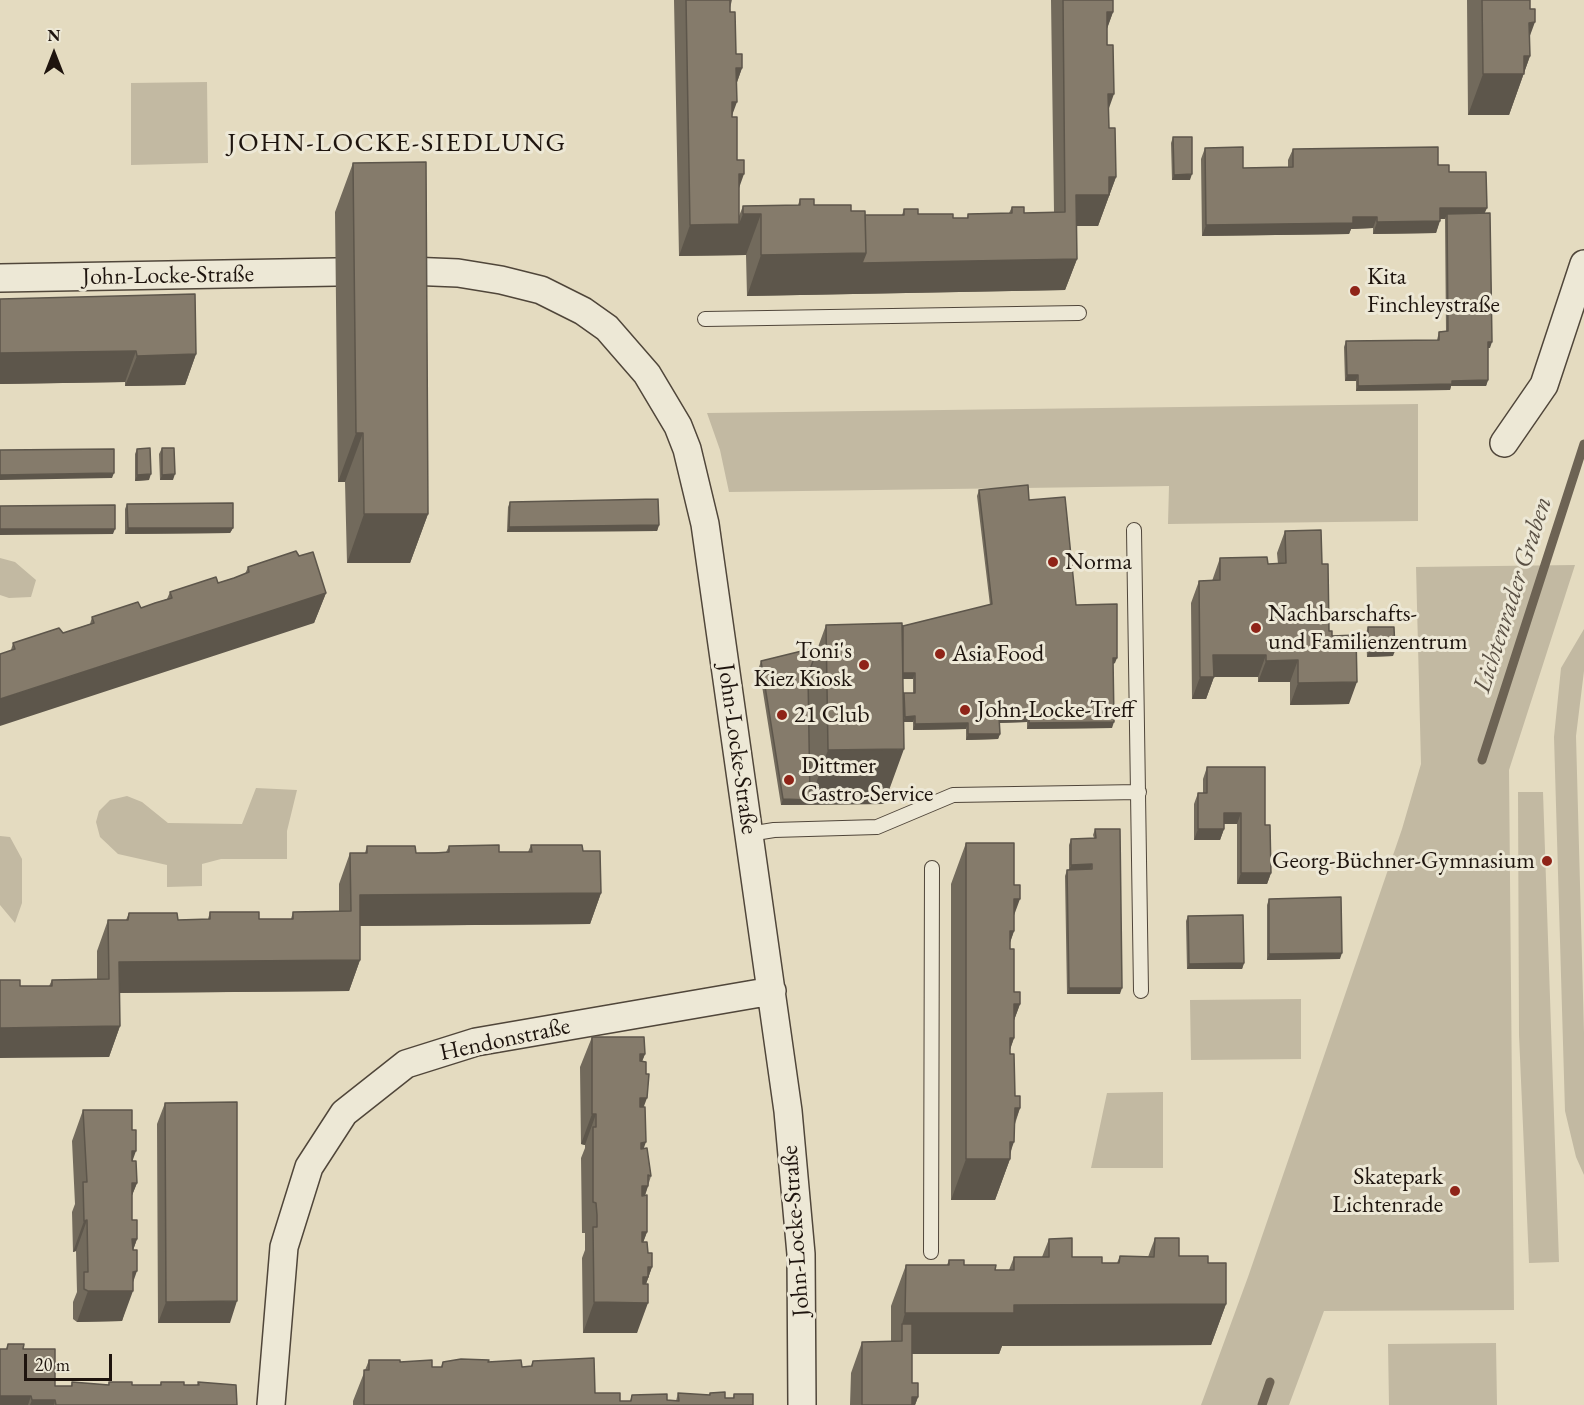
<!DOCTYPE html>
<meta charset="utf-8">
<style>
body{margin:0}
#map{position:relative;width:1584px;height:1405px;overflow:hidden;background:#e4dbc0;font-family:"EB Garamond",serif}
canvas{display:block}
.north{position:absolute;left:24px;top:24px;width:60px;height:60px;-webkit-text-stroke:4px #ede8d6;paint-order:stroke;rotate:0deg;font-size:16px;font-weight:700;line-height:24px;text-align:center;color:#1e140e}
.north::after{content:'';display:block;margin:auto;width:21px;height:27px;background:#1e140e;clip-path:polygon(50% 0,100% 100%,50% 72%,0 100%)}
.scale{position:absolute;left:24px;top:1354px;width:88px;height:27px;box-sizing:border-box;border:3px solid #1e140e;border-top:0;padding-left:8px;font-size:18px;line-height:21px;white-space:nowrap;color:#1e140e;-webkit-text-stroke:4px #ede8d6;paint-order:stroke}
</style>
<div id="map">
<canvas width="1584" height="1405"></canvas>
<div class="north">N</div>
<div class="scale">20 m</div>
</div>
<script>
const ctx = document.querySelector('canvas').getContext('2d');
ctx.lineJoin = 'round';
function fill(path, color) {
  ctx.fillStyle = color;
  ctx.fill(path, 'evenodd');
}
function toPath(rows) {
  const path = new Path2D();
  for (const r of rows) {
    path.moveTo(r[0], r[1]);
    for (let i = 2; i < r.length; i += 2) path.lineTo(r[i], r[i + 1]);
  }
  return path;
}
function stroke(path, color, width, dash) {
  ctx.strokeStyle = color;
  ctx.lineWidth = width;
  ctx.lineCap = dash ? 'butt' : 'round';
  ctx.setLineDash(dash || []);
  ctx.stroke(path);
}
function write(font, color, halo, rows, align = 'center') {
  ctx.font = font + ' "EB Garamond",serif';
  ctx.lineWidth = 6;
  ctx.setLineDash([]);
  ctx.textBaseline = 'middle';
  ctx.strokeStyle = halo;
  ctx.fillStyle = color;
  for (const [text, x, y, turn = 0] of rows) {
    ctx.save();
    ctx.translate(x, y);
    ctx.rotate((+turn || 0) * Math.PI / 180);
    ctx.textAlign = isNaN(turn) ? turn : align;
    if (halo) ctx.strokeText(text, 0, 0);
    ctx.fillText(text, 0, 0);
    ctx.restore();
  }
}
fill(toPath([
 [207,82,208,163,131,165,131,83],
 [1418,404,1418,521,1168,524,1169,486,729,492,720,450,707,413],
 [0,558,15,562,36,580,31,597,9,598,0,595],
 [1575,565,1509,770,1514,1310,1324,1311,1289,1405,1201,1405,1248,1277,1402,829,1421,764,1416,567],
 [1584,629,1584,671,1576,736,1584,1033,1584,1175,1576,1157,1565,1111,1554,737,1561,668],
 [256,788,297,790,287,831,287,859,221,859,202,864,202,886,167,887,167,865,118,854,100,837,96,822,99,811,110,800,127,796,142,802,168,823,242,824],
 [1518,792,1543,792,1559,1262,1529,1263,1519,1035],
 [0,836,10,837,22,859,22,903,15,923,0,905],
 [1301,999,1301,1059,1191,1060,1190,1000],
 [1163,1092,1163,1168,1091,1168,1107,1093],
 [1496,1343,1497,1405,1389,1405,1388,1344]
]), '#c2b9a2');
stroke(toPath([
 [1482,760,1584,444],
 [1262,1405,1270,1382]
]), '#6d6354', 9);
const service = toPath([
 [705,319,1079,313],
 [1134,530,1141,991],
 [749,834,774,830,877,827,953,795,1139,792],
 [931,1252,932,868]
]);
const minor = toPath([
 [409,271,458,273,501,280,541,290,583,311,607,328,647,374,678,426,687,449,705,524,788,1111,801,1254,802,1405],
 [0,278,336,272],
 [1504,443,1544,385,1584,264],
 [271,1405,284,1247,309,1167,344,1113,406,1064,476,1042,772,991]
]);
stroke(service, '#50463a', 16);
stroke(minor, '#50463a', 30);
stroke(service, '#ede8d6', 14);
stroke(minor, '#ede8d6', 27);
fill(toPath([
 [674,0,732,0,730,8,736,54,742,68,736,85,732,116,737,160,739,187,739,216,743,206,798,205,800,199,814,205,851,211,865,215,902,215,904,209,918,214,953,218,967,218,968,214,1009,213,1012,207,1024,213,1054,212,1051,0,1113,0,1113,12,1107,28,1108,109,1109,128,1116,177,1098,226,1076,226,1077,259,1065,290,747,296,746,255,679,256],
 [1467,0,1530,0,1530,56,1509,115,1468,115],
 [1173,137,1190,180,1172,180,1171,143],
 [1205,148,1243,168,1288,167,1288,160,1293,149,1438,165,1449,172,1485,213,1490,348,1488,348,1488,380,1486,386,1451,386,1450,390,1356,391,1356,381,1345,381,1344,347,1346,341,1437,340,1439,332,1446,331,1445,219,1440,219,1436,233,1373,234,1373,228,1351,229,1349,234,1202,236,1201,159],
 [353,163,428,514,410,563,347,563,345,482,338,482,335,212],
 [0,299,196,354,185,385,125,386,125,382,0,384],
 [162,448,173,480,160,480,159,454],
 [137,449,149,480,135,481,135,454],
 [979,490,1029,500,1076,605,1115,663,1113,664,1112,728,1027,729,1027,722,999,723,1000,734,998,739,966,740,966,729,913,730,913,722,903,722,884,804,781,805,759,667,761,661,818,647,826,625,903,626,990,605,977,496],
 [903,679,913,679,913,693,904,693,903,697],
 [510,502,659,525,657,531,507,532,508,507],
 [127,504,233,528,230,533,125,534,125,509],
 [1285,531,1322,564,1329,631,1332,636,1349,704,1290,705,1290,682,1258,682,1258,677,1214,677,1206,699,1192,699,1191,603,1199,581,1212,581,1220,558,1268,564,1278,564,1277,553],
 [299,556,326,593,314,623,11,650,13,643,63,633,90,624,92,617,141,608,167,599,170,592,218,583,245,574,248,567],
 [1368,627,1393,656,1367,657,1366,633],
 [1207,767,1265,825,1271,873,1267,884,1237,884,1237,824,1224,824,1224,829,1220,840,1194,840,1194,804,1198,793,1203,793,1203,779],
 [1095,829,1120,994,1067,994,1065,876,1067,870,1069,870,1069,845,1071,839,1094,838,1093,835],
 [966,843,1014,916,1014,931,1010,943,1010,949,1014,992,1020,1004,1014,1020,1014,1038,1010,1050,1015,1096,1020,1108,1015,1124,1010,1159,995,1200,951,1200,951,884],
 [531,845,583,851,601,893,590,924,360,926,360,960,349,991,120,993,120,1026,109,1057,20,986,49,986,52,980,97,979,97,951,108,920,126,920,129,913,178,920,208,919,210,912,259,919,291,919,293,912,339,911,339,884,350,853,365,853,367,846,416,853,446,852,449,846,499,852,528,852],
 [1269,899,1340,959,1267,960,1267,905],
 [1188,916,1244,963,1242,969,1187,969,1186,921],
 [592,1037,645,1054,642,1061,644,1148,651,1176,645,1196,647,1232,643,1242,652,1267,646,1284,637,1333,583,1333,582,1258,585,1250,585,1233,582,1233,581,1158,585,1148,585,1145,581,1144,580,1067],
 [165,1103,230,1323,158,1323,157,1124],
 [83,1110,133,1161,137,1183,132,1195,132,1220,137,1239,133,1250,133,1283,122,1321,77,1322,73,1319,73,1302,77,1292,76,1251,73,1252,72,1212,75,1204,72,1141],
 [1155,1238,1179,1256,1208,1263,1226,1304,1211,1345,1002,1346,999,1354,912,1354,912,1383,918,1397,915,1405,850,1405,851,1373,862,1342,891,1341,891,1306,906,1265,947,1265,949,1260,964,1265,995,1270,1009,1270,1014,1257,1042,1257,1049,1239,1072,1257,1102,1263,1117,1263,1120,1256,1148,1257],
 [8,1344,23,1349,55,1386,71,1386,72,1382,108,1385,109,1382,132,1385,160,1385,161,1382,184,1385,197,1385,198,1382,237,1405,0,1405,6,1349],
 [369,1360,432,1367,441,1367,443,1362,488,1362,522,1367,531,1366,533,1361,595,1393,620,1401,630,1401,632,1395,676,1401,678,1393,709,1395,710,1393,725,1398,733,1398,734,1394,753,1405,353,1405,353,1401]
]), '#726a5c');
fill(toPath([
 [1107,12,1113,12,1102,43],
 [1535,22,1520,63,1529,23],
 [1524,56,1530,56,1509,115,1468,115,1483,74],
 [736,68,742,68,731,99],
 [1108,94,1114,94,1103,125],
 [732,102,737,102,726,132],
 [739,174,744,174,733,205],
 [1192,174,1190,180,1172,180,1174,175],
 [1109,177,1116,177,1098,226,1064,226,1076,195],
 [1440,208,1487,208,1482,219,1447,214,1445,219,1436,219],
 [743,214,761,214,746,255,679,256,690,225,739,224],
 [1353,217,1377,217,1373,228,1351,229,1349,234,1202,236,1206,225],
 [1440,221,1436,233,1373,234,1377,222],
 [866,253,1077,259,1065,290,747,296,761,255],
 [1488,342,1492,342,1490,348,1485,348],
 [136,351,125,382,0,384,0,353],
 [196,354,185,385,125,386,137,356],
 [1347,375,1358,375,1356,381,1345,381],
 [1488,380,1486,386,1451,386,1450,390,1356,391,1358,386,1452,381],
 [356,433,363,433,345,482,338,482],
 [114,473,112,478,0,480,0,475],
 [151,474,149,480,135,481,137,475],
 [175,474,173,480,160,480,162,475],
 [364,514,428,514,410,563,347,563],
 [659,525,657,531,507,532,509,527],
 [128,528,233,528,230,533,125,534],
 [0,529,115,529,113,534,0,535],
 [326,593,314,623,0,726,0,699],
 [1369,651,1395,651,1393,656,1367,657],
 [1213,655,1266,655,1258,677,1214,677,1206,699,1192,699,1200,677],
 [1113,658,1117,658,1115,663,1111,664],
 [1298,660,1290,682,1258,682,1266,661],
 [898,673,915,673,913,679,896,679],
 [1357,682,1349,704,1290,705,1298,683],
 [915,716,913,722,903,722,905,717],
 [999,717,1029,717,1027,722,997,723],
 [1114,722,1112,728,1027,729,1029,723],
 [968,723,966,729,913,730,915,724],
 [968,734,1000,734,998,739,966,740],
 [904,749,884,804,781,805,783,799,810,800,828,750],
 [1224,813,1241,813,1237,824,1220,824],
 [1198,829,1224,829,1220,840,1194,840],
 [1092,864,1090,870,1069,871,1071,865],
 [1241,873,1271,873,1267,884,1237,884],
 [601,893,590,924,349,926,360,895],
 [1014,899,1020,899,1005,940],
 [1010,931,1014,931,999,972],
 [1342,953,1340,959,1267,960,1269,954],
 [360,960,349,991,108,993,119,962],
 [1244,963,1242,969,1187,969,1189,964],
 [1069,988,1122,988,1120,994,1067,994],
 [1014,1004,1020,1004,1005,1045],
 [120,1026,109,1057,0,1058,0,1028],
 [1010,1038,1014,1038,999,1079],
 [640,1054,645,1054,633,1085],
 [640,1098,647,1098,636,1128],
 [1015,1108,1020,1108,1005,1149],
 [592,1114,596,1114,585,1145,581,1144],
 [646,1142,635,1173,641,1143],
 [1010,1142,1014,1142,1008,1159,1010,1159,995,1200,951,1200,966,1159],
 [132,1151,136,1151,125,1182],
 [132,1183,137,1183,125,1213],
 [642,1186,648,1186,637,1217],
 [87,1220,76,1251,73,1252,84,1221],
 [642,1232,647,1232,636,1262],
 [132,1239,137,1239,126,1270],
 [648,1267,652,1267,641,1298,648,1303,637,1333,583,1333,594,1302,643,1277],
 [137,1271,130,1291,133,1291,122,1321,77,1322,88,1291,133,1272],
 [237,1301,230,1323,158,1323,166,1302],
 [1226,1304,1211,1345,1002,1346,999,1354,897,1354,902,1341,902,1324,905,1313,1014,1305],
 [0,1396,31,1396,28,1405,0,1405],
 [912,1397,918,1397,915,1405,909,1405],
 [32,1400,55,1400,54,1405,30,1405]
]), '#5d564b');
const building = toPath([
 [686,0,730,0,730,12,735,12,736,54,742,54,742,68,736,68,737,102,732,102,732,117,737,117,737,160,744,160,744,174,739,174,739,224,690,225,686,0],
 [1063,0,1113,0,1113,12,1107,12,1107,45,1113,45,1114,94,1108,94,1109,128,1115,128,1116,177,1109,177,1109,195,1076,195,1077,259,862,263,866,253,865,215,904,215,904,209,918,209,918,214,953,214,953,218,968,218,968,214,1012,213,1012,207,1024,207,1024,213,1065,212,1063,0],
 [1482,0,1530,0,1530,9,1535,9,1535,22,1529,23,1530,56,1524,56,1524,74,1483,74,1482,0],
 [1173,137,1192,137,1192,174,1174,175,1173,137],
 [1243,147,1243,168,1293,167,1293,149,1438,147,1438,165,1449,165,1449,172,1486,172,1487,208,1440,208,1440,221,1377,222,1377,217,1353,217,1353,223,1206,225,1205,148,1243,147],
 [426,162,428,514,364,514,363,433,356,433,353,163,426,162],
 [800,199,814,199,814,205,851,205,851,211,865,211,866,253,761,255,761,214,743,214,743,206,800,205,800,199],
 [1490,213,1492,342,1488,342,1488,380,1452,381,1452,384,1358,386,1358,375,1347,375,1346,341,1439,340,1439,332,1448,331,1447,214,1490,213],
 [195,294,196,354,137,356,136,351,0,353,0,299,195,294],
 [150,448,151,474,137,475,137,449,150,448],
 [162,448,174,448,175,474,162,475,162,448],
 [114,449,114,473,0,475,0,450,114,449],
 [1028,485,1029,500,1065,497,1076,605,1117,604,1117,658,1113,658,1114,722,1029,723,1029,717,999,717,1000,734,968,734,968,723,915,724,915,716,905,717,904,693,915,693,915,673,903,673,903,626,992,604,979,490,1028,485],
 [658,499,659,525,509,527,510,502,658,499],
 [233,503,233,528,128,528,127,504,233,503],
 [115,505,115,529,0,529,0,506,115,505],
 [1321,530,1322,564,1328,564,1329,631,1332,631,1332,636,1356,635,1357,682,1298,683,1298,660,1266,661,1266,655,1213,655,1214,677,1200,677,1199,581,1220,580,1220,558,1267,557,1268,564,1286,563,1285,531,1321,530],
 [296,551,299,556,313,552,326,593,0,699,0,654,15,649,13,643,59,628,63,633,94,623,92,617,138,602,141,608,155,603,172,598,170,592,216,577,218,583,234,578,249,572,248,567,296,551],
 [902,623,904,749,828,750,826,625,902,623],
 [1368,627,1394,627,1395,651,1369,651,1368,627],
 [818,647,808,675,810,800,783,799,761,661,818,647],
 [1207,767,1265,767,1265,825,1270,825,1271,873,1241,873,1241,813,1224,813,1224,829,1198,829,1198,793,1207,793,1207,767],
 [1095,829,1120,829,1122,988,1069,988,1067,870,1092,869,1092,864,1071,865,1071,839,1096,838,1095,829],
 [966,843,1014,843,1014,885,1020,885,1020,899,1014,899,1014,931,1010,931,1010,949,1014,949,1014,992,1020,992,1020,1004,1014,1004,1014,1038,1010,1038,1010,1054,1014,1054,1015,1096,1020,1096,1020,1108,1015,1108,1014,1142,1010,1142,1010,1159,966,1159,966,843],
 [499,845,499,852,532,852,531,845,582,845,583,851,600,851,601,893,360,895,360,960,119,962,120,1026,0,1028,0,980,20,980,20,986,52,986,52,980,109,979,108,920,128,920,129,913,177,913,178,920,210,919,210,912,259,912,259,919,293,919,293,912,351,911,350,853,367,853,367,846,415,846,416,853,435,853,449,852,449,846,499,845],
 [1341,897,1342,953,1269,954,1269,899,1341,897],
 [1243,915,1244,963,1189,964,1188,916,1243,915],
 [592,1037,644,1037,645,1054,640,1054,640,1061,646,1062,646,1074,649,1074,647,1098,640,1098,640,1107,645,1107,646,1142,641,1143,641,1149,647,1148,651,1176,648,1175,648,1186,642,1186,642,1196,647,1195,647,1232,642,1232,642,1242,647,1242,648,1253,652,1253,652,1267,648,1267,648,1277,643,1277,643,1284,648,1284,648,1303,594,1302,593,1227,597,1227,597,1215,596,1203,593,1202,593,1127,596,1127,596,1114,592,1114,592,1037],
 [237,1102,237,1301,166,1302,165,1103,237,1102],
 [83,1110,132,1110,132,1130,136,1130,136,1151,132,1151,132,1161,136,1161,137,1183,132,1183,132,1220,137,1220,137,1239,132,1239,133,1250,137,1250,137,1271,133,1272,133,1291,88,1291,84,1289,84,1272,88,1272,87,1220,84,1221,83,1182,87,1182,83,1110],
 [1072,1238,1072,1257,1102,1257,1102,1263,1119,1263,1120,1256,1154,1257,1155,1238,1179,1238,1179,1256,1208,1256,1208,1263,1226,1263,1226,1304,1014,1305,1014,1313,905,1313,906,1265,949,1265,949,1260,964,1260,964,1265,996,1265,995,1270,1014,1270,1014,1257,1049,1257,1049,1239,1072,1238],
 [902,1324,912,1324,912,1383,918,1383,918,1397,912,1397,912,1405,862,1405,862,1342,902,1341,902,1324],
 [8,1344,24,1344,23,1349,55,1349,55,1386,72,1386,72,1382,109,1385,109,1382,132,1382,132,1385,161,1385,161,1382,184,1382,184,1385,199,1385,198,1382,236,1385,237,1405,56,1405,55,1400,32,1400,31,1396,0,1396,0,1349,7,1349,8,1344],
 [594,1358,595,1393,620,1393,620,1401,631,1401,632,1395,667,1394,667,1400,679,1401,678,1393,710,1395,710,1393,725,1392,725,1398,734,1398,734,1394,753,1394,753,1405,364,1405,364,1370,369,1370,369,1360,400,1360,400,1362,432,1360,432,1367,442,1367,443,1362,461,1359,489,1360,488,1362,521,1360,522,1367,532,1366,533,1361,594,1358]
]);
fill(building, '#857b6b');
stroke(building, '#5d564b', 1.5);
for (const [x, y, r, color] of [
 [1355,291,6,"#8f2418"],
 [1053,562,6,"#8f2418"],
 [1256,628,6,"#8f2418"],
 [940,654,6,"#8f2418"],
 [864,665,6,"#8f2418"],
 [965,710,6,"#8f2418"],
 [782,715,6,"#8f2418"],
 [789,780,6,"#8f2418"],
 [1547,861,6,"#8f2418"],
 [1455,1191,6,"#8f2418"]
]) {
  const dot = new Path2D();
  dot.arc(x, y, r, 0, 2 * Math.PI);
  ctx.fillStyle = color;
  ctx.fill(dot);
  stroke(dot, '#ede8d6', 2);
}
write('24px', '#1e140e', '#ede8d6', [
 ["John-Locke-Straße",168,276,-1],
 ["John-Locke-Straße",737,749,82],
 ["Hendonstraße",505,1040,-12],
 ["John-Locke-Straße",796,1231,-94]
]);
write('24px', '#1e140e', '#ede8d6', [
 ["Kita",1367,277],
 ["Finchleystraße",1367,305],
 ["Norma",1065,562],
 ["Nachbarschafts-",1268,614],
 ["und Familienzentrum",1268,642],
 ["Toni's",852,651,"right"],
 ["Kiez Kiosk",852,679,"right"],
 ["Asia Food",952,654],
 ["John-Locke-Treff",977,710],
 ["21 Club",794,715],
 ["Dittmer",801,766],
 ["Gastro-Service",801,794],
 ["Georg-Büchner-Gymnasium",1535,861,"right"],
 ["Skatepark",1443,1177,"right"],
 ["Lichtenrade",1443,1205,"right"]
], 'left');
write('italic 26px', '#594f43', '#ede8d6', [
 ["Lichtenrader Graben",1513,595,-72]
]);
ctx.letterSpacing = '1.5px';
write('27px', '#1e140e', '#ede8d6', [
 ["JOHN-LOCKE-SIEDLUNG",397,144]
]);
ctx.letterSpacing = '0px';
</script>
